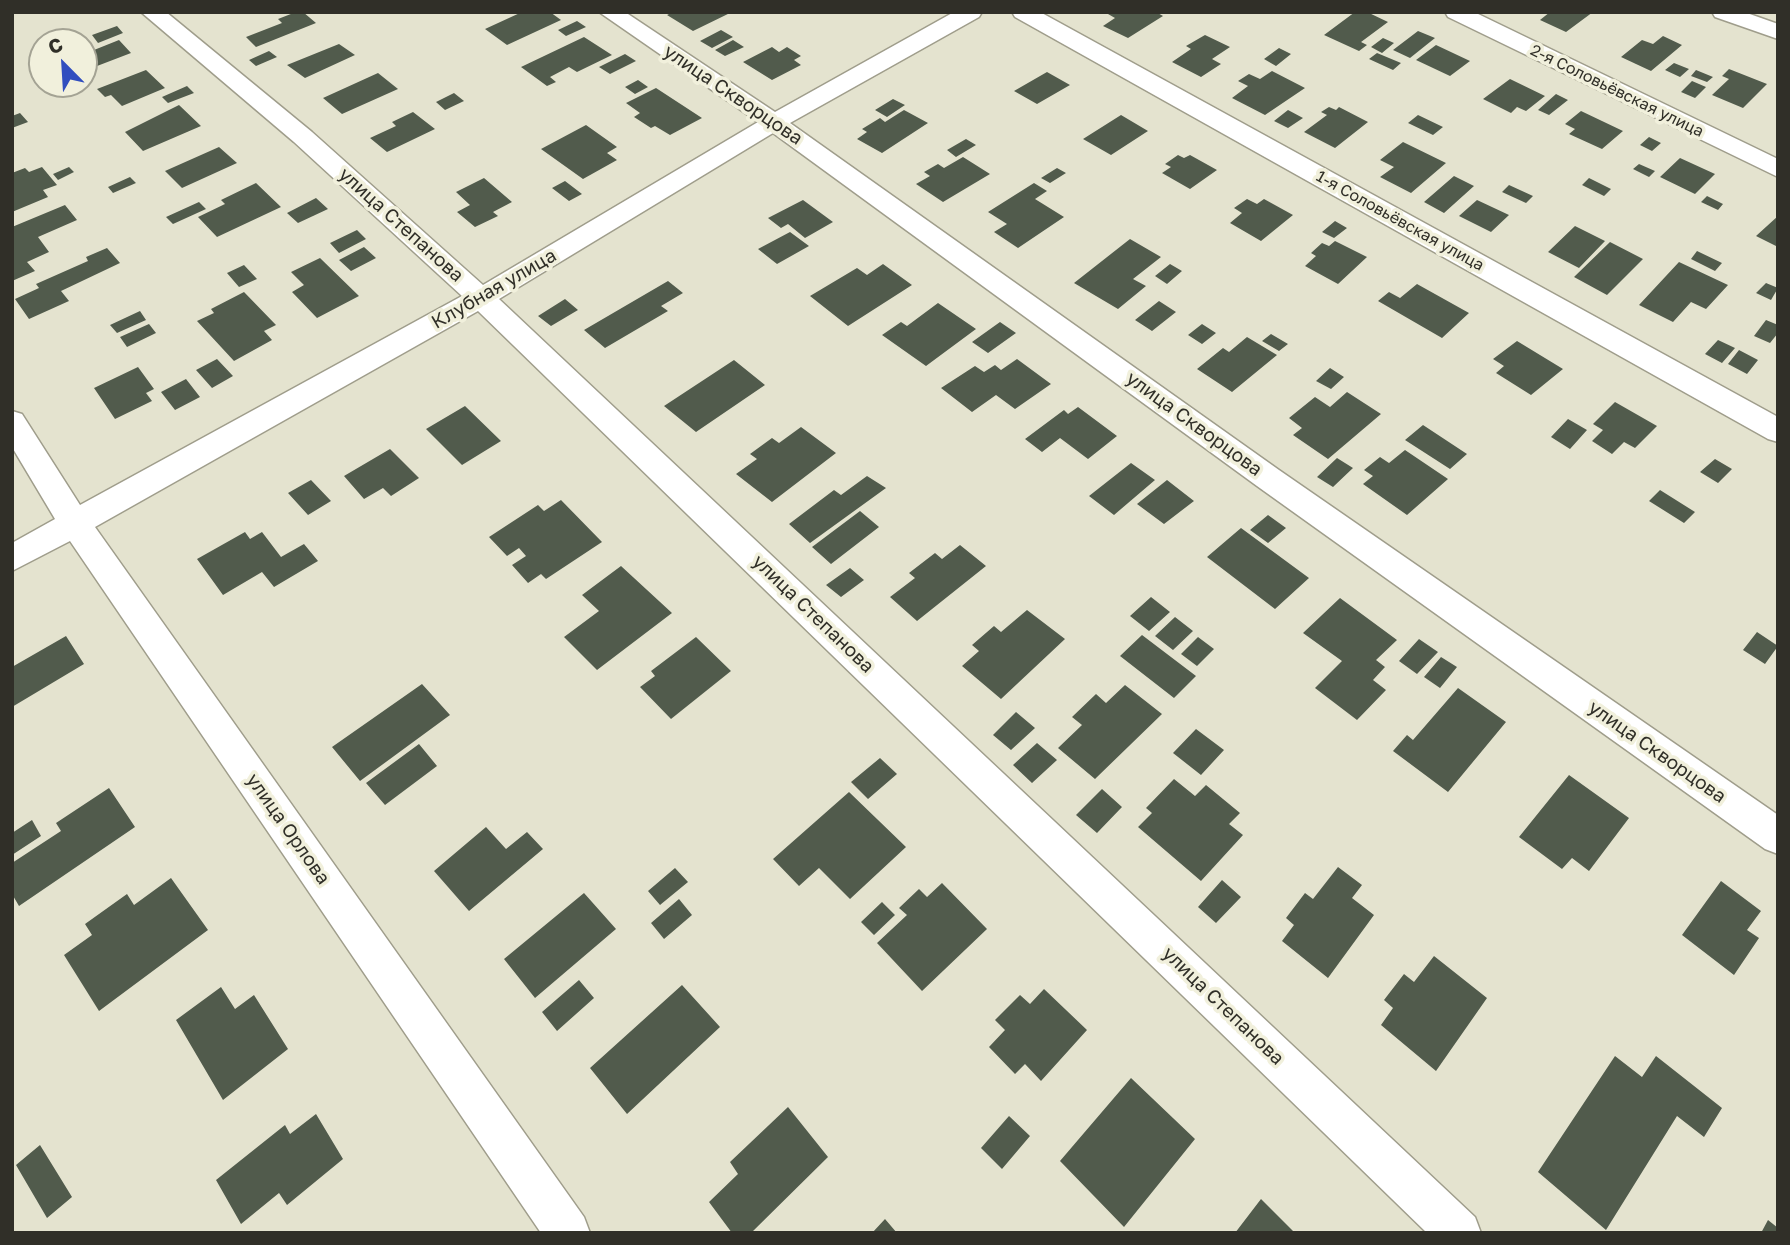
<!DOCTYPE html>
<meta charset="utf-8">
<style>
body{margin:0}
#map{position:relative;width:1790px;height:1245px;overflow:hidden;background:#e4e3cf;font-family:"Golos Text",sans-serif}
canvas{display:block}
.frame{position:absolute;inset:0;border:14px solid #302f28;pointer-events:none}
.north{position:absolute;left:28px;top:28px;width:70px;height:70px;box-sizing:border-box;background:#f1f0dc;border:2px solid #a4a394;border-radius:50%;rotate:336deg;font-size:19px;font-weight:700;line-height:28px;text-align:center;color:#302f28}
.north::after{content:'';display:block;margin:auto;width:24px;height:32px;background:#314ebf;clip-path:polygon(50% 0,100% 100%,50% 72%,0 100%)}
</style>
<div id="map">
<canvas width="1790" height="1245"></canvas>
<div class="frame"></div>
<div class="north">С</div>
</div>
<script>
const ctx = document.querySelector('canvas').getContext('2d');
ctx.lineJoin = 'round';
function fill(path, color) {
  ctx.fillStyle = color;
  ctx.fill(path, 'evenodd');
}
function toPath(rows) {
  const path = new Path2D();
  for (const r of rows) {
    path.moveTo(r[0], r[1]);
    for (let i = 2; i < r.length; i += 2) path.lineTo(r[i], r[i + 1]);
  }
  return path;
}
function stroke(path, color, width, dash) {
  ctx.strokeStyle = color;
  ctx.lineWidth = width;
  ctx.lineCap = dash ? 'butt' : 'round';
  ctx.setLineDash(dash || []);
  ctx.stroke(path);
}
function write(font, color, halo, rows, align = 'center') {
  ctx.font = font + ' "Golos Text",sans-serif';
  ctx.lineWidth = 7;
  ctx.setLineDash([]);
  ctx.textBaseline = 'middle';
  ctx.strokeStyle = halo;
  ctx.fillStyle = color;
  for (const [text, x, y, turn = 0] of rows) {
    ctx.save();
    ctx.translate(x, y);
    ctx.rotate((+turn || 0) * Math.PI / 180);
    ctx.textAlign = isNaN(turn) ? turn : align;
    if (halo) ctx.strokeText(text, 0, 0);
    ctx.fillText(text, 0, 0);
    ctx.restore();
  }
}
fill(toPath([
 [296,12,303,12,316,23,256,47,246,37,282,23,278,19],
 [522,12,550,12,561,20,507,45,485,29],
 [673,12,732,12,693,31,667,15],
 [1112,12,1156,12,1163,16,1128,38,1103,26,1115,18,1108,14],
 [1355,12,1367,12,1388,22,1361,42,1367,45,1359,51,1324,35],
 [1550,12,1593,12,1566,32,1540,20],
 [577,21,586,27,566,36,558,30],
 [117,26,123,33,98,43,92,35],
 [721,30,733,37,712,48,700,41],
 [1418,31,1435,38,1410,58,1393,50],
 [1205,35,1230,47,1212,59,1221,64,1201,77,1172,62,1191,49,1186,46],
 [1663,36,1682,45,1651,71,1621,57,1642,40,1653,44],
 [584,37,612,55,577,72,569,67,550,77,556,82,547,86,521,67],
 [1383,38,1394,43,1382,53,1371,47],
 [119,40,131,53,84,71,84,54],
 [733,40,744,47,725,56,715,50],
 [339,44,355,55,305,78,287,65],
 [1436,45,1470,61,1450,76,1416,60],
 [772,47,779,52,787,47,801,56,794,60,801,65,772,80,743,62],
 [1279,48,1291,54,1276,66,1264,59],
 [269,51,277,57,256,66,249,60],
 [1377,53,1401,63,1393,70,1369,59],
 [625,54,636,61,610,74,599,67],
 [1674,63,1689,69,1680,77,1665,70],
 [1729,69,1767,84,1743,108,1712,95,1729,79,1722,76],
 [146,70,165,88,122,106,111,95,105,97,97,89],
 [1696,70,1713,77,1707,82,1691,76],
 [1272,71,1305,88,1265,115,1232,98,1248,86,1238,81,1249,74,1260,79],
 [1047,72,1070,85,1037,104,1014,91],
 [378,73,398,89,342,114,323,98],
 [1510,79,1545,96,1526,111,1517,107,1511,113,1483,99],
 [638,80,648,87,635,94,625,87],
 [1692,81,1706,87,1695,98,1681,92],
 [187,86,194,93,168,103,162,97],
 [656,88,702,118,670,135,655,126,651,128,634,117,640,113,626,103],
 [454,93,464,101,445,110,436,102],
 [1556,94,1568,100,1549,115,1538,110],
 [893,99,905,105,887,117,875,110],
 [179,105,201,126,143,151,125,132],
 [1329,107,1336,110,1339,107,1368,122,1335,148,1304,132,1327,115,1321,112],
 [904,110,928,123,882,153,857,139,867,132,862,129,880,118,885,122],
 [1288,110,1303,118,1288,128,1274,121],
 [1581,111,1623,131,1602,149,1569,134,1575,129,1565,124],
 [413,112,435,129,387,152,370,138,396,126,392,122],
 [20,113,28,122,12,128,12,116],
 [1121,115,1148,131,1111,155,1083,139],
 [1418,115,1443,127,1433,135,1408,123],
 [586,125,617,147,607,153,617,160,583,179,541,149],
 [1649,137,1661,143,1652,151,1640,145],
 [966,139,976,145,956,157,947,150],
 [1403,142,1446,163,1411,193,1380,177,1394,167,1380,160],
 [219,147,237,163,182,188,165,171],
 [1178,155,1184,158,1190,155,1217,170,1190,189,1162,173,1171,167,1165,164],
 [963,157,990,174,943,202,916,184,930,176,924,172,938,164,944,168],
 [1680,158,1715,174,1695,194,1660,177],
 [1639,164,1655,171,1649,177,1633,169],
 [42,167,57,185,43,190,48,197,12,212,12,173,25,168,29,172],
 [69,167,74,172,58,180,53,174],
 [1057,168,1066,173,1050,183,1041,178],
 [1454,176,1474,186,1444,213,1424,202],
 [130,177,136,183,113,193,108,187],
 [484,178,512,202,493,212,498,216,475,227,457,212,470,205,456,192],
 [1589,178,1611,189,1604,196,1582,185],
 [565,181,582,194,569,201,552,188],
 [256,183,281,207,217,237,198,217,225,204,221,200],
 [1034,183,1047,191,1035,199,1064,217,1018,248,994,232,1007,224,988,212],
 [1509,185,1533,196,1526,203,1502,192],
 [1707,196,1723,204,1718,210,1701,202],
 [316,198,328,209,298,223,287,213],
 [1247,199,1257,204,1264,199,1293,215,1261,241,1230,223,1242,213,1234,208],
 [803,200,833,222,805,238,788,224,781,228,768,218],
 [1477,200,1509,215,1491,232,1459,216],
 [199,202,206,209,173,224,166,217],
 [65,205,77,220,38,237,49,252,27,262,35,271,12,281,12,227],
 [1778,216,1778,247,1756,236],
 [1335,221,1347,228,1334,238,1322,232],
 [1575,226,1605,241,1579,268,1548,252],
 [357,230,366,239,339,253,330,243],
 [790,232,809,246,777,264,758,249],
 [1130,239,1161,257,1133,279,1146,286,1118,309,1074,283],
 [1335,241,1367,257,1338,284,1305,266,1316,256,1311,253,1322,243,1329,246],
 [1610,242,1643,259,1607,295,1574,277],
 [364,247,376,258,351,271,339,260],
 [107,248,120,263,61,291,69,301,29,319,15,299,39,288,36,284,88,261,86,257],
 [1697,251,1722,263,1715,271,1691,259],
 [320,258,359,296,317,318,292,292,304,285,291,272],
 [1679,262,1728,285,1706,309,1691,302,1673,322,1639,305],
 [883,264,912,285,848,326,810,296,857,268,867,275],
 [1170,264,1182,271,1167,284,1155,276],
 [244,265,257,279,239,287,227,273],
 [668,281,683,293,661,306,668,311,605,348,584,330],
 [1766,283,1778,288,1771,300,1756,293],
 [1417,284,1469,313,1442,338,1378,301,1389,292,1400,298],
 [244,292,276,325,264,331,272,340,234,361,197,321,214,313,211,309],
 [565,299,578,310,551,326,538,316],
 [1159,301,1176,312,1152,331,1135,320],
 [938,303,976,329,926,366,882,335,901,322,907,326],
 [140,311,146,320,117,333,110,325],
 [1766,320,1778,325,1778,333,1770,343,1754,336],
 [1000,322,1016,333,988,353,972,342],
 [149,324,156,333,127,347,120,337],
 [1202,324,1216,333,1202,344,1188,335],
 [1271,334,1288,344,1279,351,1262,341],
 [1247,337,1277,355,1232,392,1197,369,1223,348,1229,352],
 [1718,340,1735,348,1722,363,1705,354],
 [1517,341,1563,369,1531,395,1496,373,1504,366,1493,359],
 [1739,350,1758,360,1747,374,1728,364],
 [217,359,233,376,212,388,196,370],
 [1017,359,1051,384,1015,409,996,395,972,412,941,388,975,366,984,372,995,365,1001,370],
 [734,360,765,385,696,432,664,406],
 [138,367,154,389,146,393,152,401,115,419,94,388],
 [1330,368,1344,377,1331,389,1316,381],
 [186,379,200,397,175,410,161,392],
 [1347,392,1381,414,1328,459,1293,435,1302,428,1289,418,1315,397,1330,407],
 [1615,402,1657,426,1635,448,1624,442,1612,454,1592,441,1603,430,1593,424],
 [465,406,501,441,462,465,426,429],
 [1078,407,1117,436,1088,459,1060,438,1042,452,1025,439,1064,410,1068,414],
 [1568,419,1587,430,1570,449,1551,437],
 [1423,425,1467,454,1450,469,1405,440],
 [801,427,836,453,772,502,736,474,757,459,750,454,772,438,779,443],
 [390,449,419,478,391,496,383,488,364,499,344,476],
 [1405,450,1448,479,1407,515,1363,484,1373,476,1364,470,1380,457,1389,463],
 [1337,458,1353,468,1333,487,1317,477],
 [1715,459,1732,469,1718,483,1700,472],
 [1131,463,1155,480,1114,515,1089,496],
 [867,476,886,488,810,543,789,524,834,490,841,495],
 [311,480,331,501,308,515,288,493],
 [1167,480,1194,501,1164,524,1137,504],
 [1660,490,1695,512,1684,523,1649,501],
 [561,500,602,542,546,579,541,574,528,583,512,565,526,556,519,548,507,556,489,537,538,505,544,511],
 [860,511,879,527,831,564,812,547],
 [1268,515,1286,528,1268,543,1250,530],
 [1241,528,1309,578,1275,609,1207,557],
 [245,532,250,539,262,532,281,557,304,544,318,561,274,587,262,572,223,595,197,559],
 [960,545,986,566,917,621,890,597,915,578,909,573,935,553,942,559],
 [621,566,672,613,597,670,564,637,599,611,582,595],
 [850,568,864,580,841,597,826,585],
 [1151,597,1170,612,1149,631,1130,616],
 [1340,598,1397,640,1376,660,1385,667,1373,680,1386,690,1357,720,1315,688,1342,661,1303,633],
 [1027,610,1065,639,1001,699,962,666,979,651,972,645,994,626,1001,632],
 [1175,617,1193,631,1173,650,1155,636],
 [1757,632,1778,646,1765,664,1743,650],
 [1142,635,1196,676,1174,698,1120,656],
 [66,636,84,664,12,707,12,667],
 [696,637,731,671,671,719,640,687,655,676,651,671],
 [1198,637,1214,649,1197,666,1181,654],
 [1419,639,1438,652,1417,674,1399,661],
 [1441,657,1457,667,1440,688,1424,677],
 [422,684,450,715,360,781,332,747],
 [1125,685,1162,714,1095,779,1058,748,1082,725,1072,717,1096,694,1106,703],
 [1458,688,1506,722,1448,792,1393,751,1407,735,1413,740],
 [1016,712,1035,728,1011,750,993,735],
 [1196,729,1224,750,1201,775,1173,753],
 [1037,743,1057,760,1032,783,1013,765],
 [419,744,437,766,385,805,366,783],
 [880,758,897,774,868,799,851,782],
 [1569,775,1629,818,1589,871,1572,858,1562,869,1519,837],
 [1174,779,1195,796,1206,785,1240,813,1229,824,1243,835,1201,881,1138,827,1152,813,1146,808],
 [109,788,135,827,19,906,12,894,12,863,61,831,56,823],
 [1102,789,1122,807,1097,833,1076,815],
 [849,792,906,847,850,899,819,868,799,886,773,859],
 [32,820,41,836,12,855,12,833],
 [486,827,506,849,527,832,543,849,469,911,434,871],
 [1338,867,1362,885,1352,898,1374,915,1328,978,1282,941,1294,925,1286,918,1305,893,1313,899],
 [675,868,688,882,660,905,648,891],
 [171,878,208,930,99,1011,64,955,92,935,85,924,127,894,134,905],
 [1222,880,1241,897,1216,923,1198,907],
 [1721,881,1761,911,1747,930,1759,938,1734,975,1682,935],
 [942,883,987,929,922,991,877,943,907,915,899,908,919,889,927,897],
 [584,893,616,929,535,998,504,959],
 [679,899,692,915,664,939,651,923],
 [882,902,895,915,874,935,861,922],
 [1434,956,1487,998,1436,1071,1381,1025,1393,1008,1384,1000,1404,974,1414,982],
 [579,980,594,998,557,1031,542,1012],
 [682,985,720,1027,627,1114,590,1068],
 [221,987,235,1009,254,995,288,1049,223,1100,176,1020],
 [1044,989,1087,1030,1041,1081,1025,1064,1015,1074,989,1047,1005,1030,995,1020,1020,995,1030,1004],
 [1615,1056,1642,1077,1656,1056,1722,1108,1704,1137,1677,1116,1606,1230,1538,1172],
 [1131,1078,1195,1139,1124,1227,1060,1161],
 [788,1107,828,1157,751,1233,732,1233,709,1202,738,1174,730,1162],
 [316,1114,343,1159,287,1205,279,1193,241,1224,216,1180,285,1125,290,1134],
 [1009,1116,1030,1136,1002,1169,981,1148],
 [40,1145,72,1197,47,1218,16,1165],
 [1261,1199,1295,1233,1235,1233],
 [885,1219,897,1233,872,1233],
 [1768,1220,1778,1228,1778,1233,1761,1233]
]), '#515b4c');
const street = toPath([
 [141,12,166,12,312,132,483,285,758,122,599,12,625,12,775,112,954,12,982,12,979,17,790,123,1279,470,1778,815,1778,854,1765,849,1257,486,773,133,499,299,1475,1217,1481,1233,1427,1233,478,311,95,527,584,1217,590,1233,541,1233,70,541,12,571,12,543,55,519,12,447,12,411,22,414,80,505,462,296,294,142,141,12],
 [1012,12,1040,12,1778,417,1778,442,1768,439,1015,17,1012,12],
 [1445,12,1474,12,1778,159,1778,177,1448,17,1445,12],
 [1712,12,1744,12,1778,24,1778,39,1715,17,1712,12]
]);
stroke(street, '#9f9d8b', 3);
fill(street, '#fff');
write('16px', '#302f28', '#f1f0dc', [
 ["2-я Соловьёвская улица",1617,91,26],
 ["1-я Соловьёвская улица",1400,221,29]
]);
write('19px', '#302f28', '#f1f0dc', [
 ["улица Скворцова",733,95,34],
 ["улица Степанова",401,225,42],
 ["Клубная улица",494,289,-30],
 ["улица Скворцова",1194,424,36],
 ["улица Степанова",813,614,44],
 ["улица Скворцова",1657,752,35],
 ["улица Орлова",288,829,55],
 ["улица Степанова",1223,1006,44]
]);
</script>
